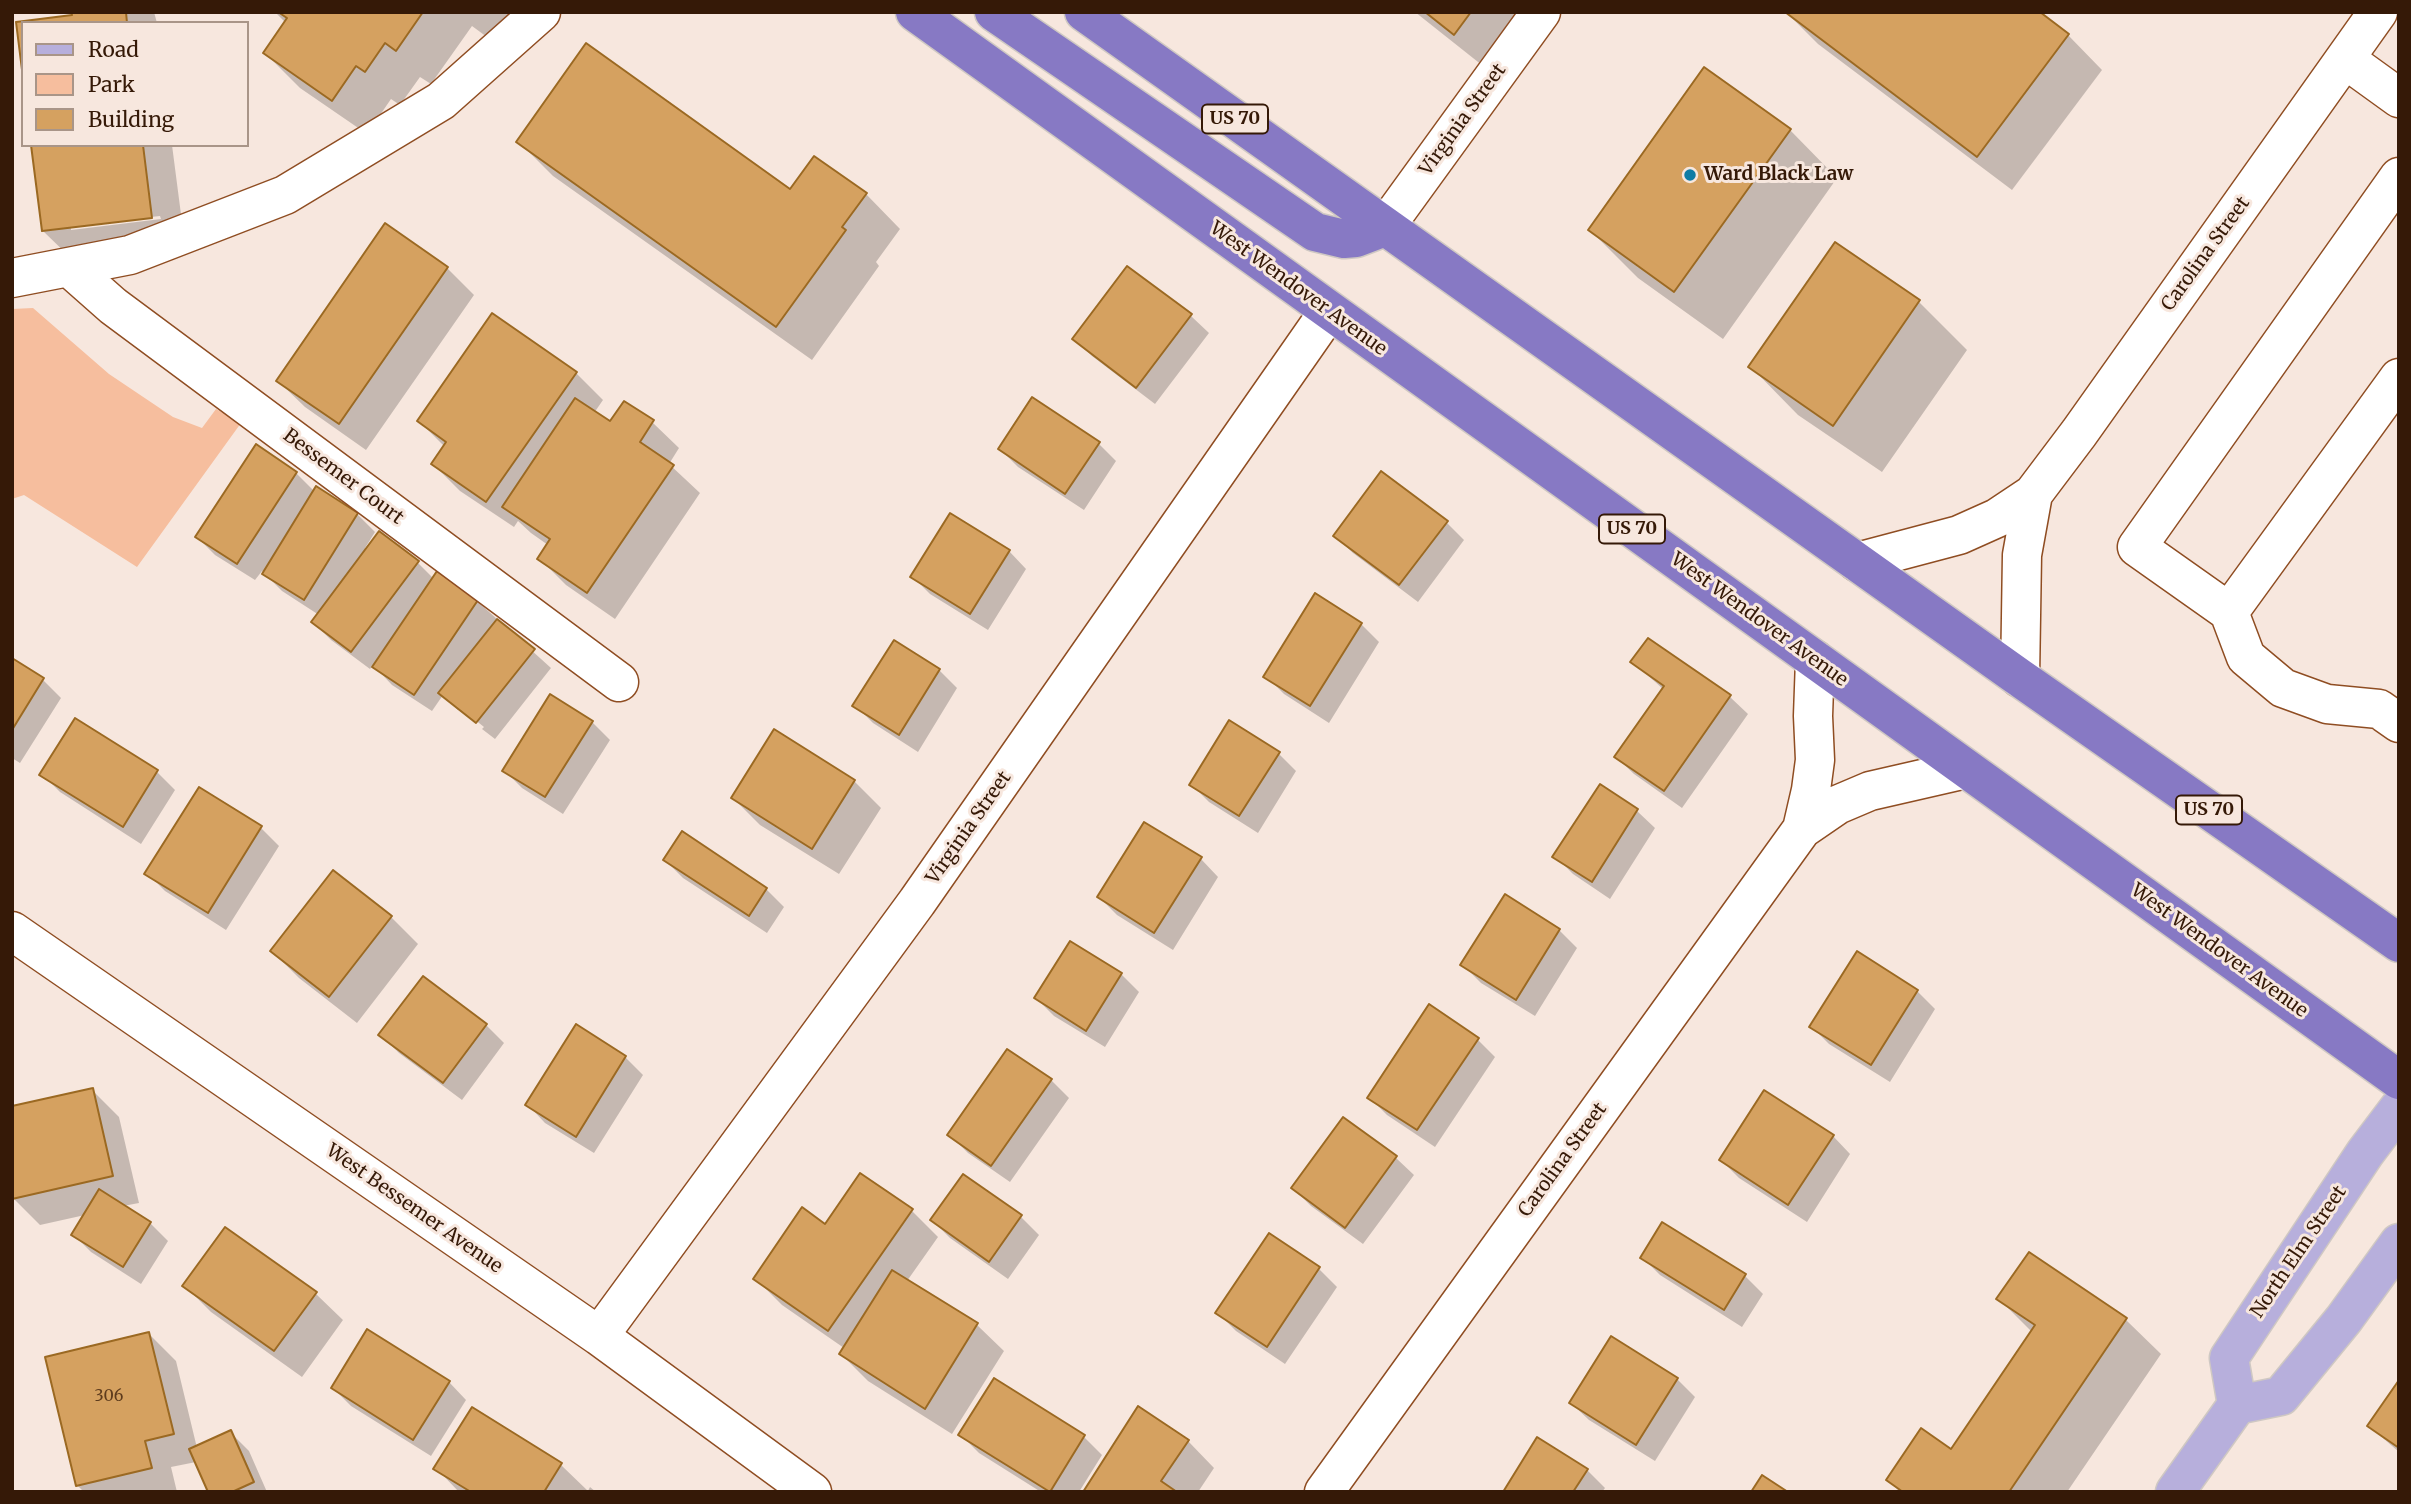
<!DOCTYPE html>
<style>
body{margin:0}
#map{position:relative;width:2411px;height:1504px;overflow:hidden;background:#f7e7de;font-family:Merriweather,serif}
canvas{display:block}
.frame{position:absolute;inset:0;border:14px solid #351907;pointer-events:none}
.legend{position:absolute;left:21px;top:21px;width:228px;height:126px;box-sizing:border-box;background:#f7e7de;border:2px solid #a99588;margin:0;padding:9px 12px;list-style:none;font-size:21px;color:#351907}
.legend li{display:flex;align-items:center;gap:14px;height:35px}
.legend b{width:35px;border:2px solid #a99588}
</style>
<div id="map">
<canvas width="2411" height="1504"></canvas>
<div class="frame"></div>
<ul class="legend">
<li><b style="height:9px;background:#b7afdc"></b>Road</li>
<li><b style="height:19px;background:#f6be9e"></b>Park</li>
<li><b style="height:19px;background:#d5a160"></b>Building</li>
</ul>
</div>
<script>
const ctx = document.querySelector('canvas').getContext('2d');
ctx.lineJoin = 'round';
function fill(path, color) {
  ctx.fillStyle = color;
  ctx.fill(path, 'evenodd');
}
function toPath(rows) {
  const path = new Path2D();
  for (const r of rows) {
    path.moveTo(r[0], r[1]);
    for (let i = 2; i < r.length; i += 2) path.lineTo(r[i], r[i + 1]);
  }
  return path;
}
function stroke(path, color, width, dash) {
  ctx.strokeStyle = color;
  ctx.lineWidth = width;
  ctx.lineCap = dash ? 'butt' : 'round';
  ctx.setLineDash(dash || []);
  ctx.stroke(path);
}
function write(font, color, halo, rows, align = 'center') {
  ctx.font = font + ' Merriweather,serif';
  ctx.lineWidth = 6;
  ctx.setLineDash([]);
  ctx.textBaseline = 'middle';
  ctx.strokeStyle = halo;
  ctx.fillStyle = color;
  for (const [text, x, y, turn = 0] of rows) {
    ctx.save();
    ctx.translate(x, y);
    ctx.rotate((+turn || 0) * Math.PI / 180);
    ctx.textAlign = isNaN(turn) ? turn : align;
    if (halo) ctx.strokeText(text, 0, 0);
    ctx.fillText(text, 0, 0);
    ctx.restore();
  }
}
fill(toPath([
 [33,308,109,374,173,417,202,428,216,409,241,423,137,567,24,495,12,499,12,309]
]), '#f6be9e');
fill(toPath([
 [73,12,154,12,157,23,23,23,74,17],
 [275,12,510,12,491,40,472,26,431,84,420,77,400,105,391,99,367,134,300,88,265,53,286,23],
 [1415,12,1556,12,1502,81],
 [1786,12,2068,35,2102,70,2012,190,1818,44],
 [1790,130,1837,178,1723,339,1638,278,1590,230],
 [518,141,791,191,866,194,900,229,876,262,879,266,812,360,553,176],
 [33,145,172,145,186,253,78,265,43,231],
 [160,216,161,219,71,230,71,226],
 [1836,244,1919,302,1967,350,1882,472,1798,415,1751,367],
 [447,268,474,295,366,450,305,407,278,381],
 [1128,268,1191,316,1209,333,1155,404,1092,356,1074,338],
 [576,373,603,400,594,413,610,424,652,422,679,448,669,464,700,493,615,619,566,585,539,558,548,545,531,533,518,521,514,527,460,491,433,464,445,447,419,421],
 [1098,443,1116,461,1084,510,1018,467,1000,449],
 [296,473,315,492,357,514,375,532,365,548,417,562,434,579,437,574,477,601,551,668,495,739,482,729,484,727,458,706,458,710,443,695,432,711,392,685,373,665,370,669,331,640,313,622,319,615,282,591,262,571,255,580,215,555,197,537],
 [1446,522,1464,540,1418,602,1353,553,1335,536],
 [1009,551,1026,569,988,630,930,594,912,576],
 [1361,624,1379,642,1329,723,1284,694,1266,676],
 [894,642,939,670,957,688,918,752,873,723,855,705],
 [12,660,43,680,61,698,20,763,12,758],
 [1633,662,1730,697,1748,714,1682,808,1634,774,1616,757,1663,689],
 [75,721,157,772,175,790,141,844,60,792,42,774],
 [592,722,610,740,563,814,522,788,504,770],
 [1278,753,1296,771,1258,833,1209,802,1191,784],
 [854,781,881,808,839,874,760,825,733,798],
 [1600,786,1637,811,1655,828,1610,899,1573,874,1555,856],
 [261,828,279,846,226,930,165,891,147,873],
 [682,834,766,889,784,907,767,933,683,878,665,860],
 [1201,859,1218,877,1173,950,1117,915,1099,897],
 [1505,896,1559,930,1577,948,1535,1016,1481,983,1463,965],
 [391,917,418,944,357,1023,299,978,272,951],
 [1857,954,1917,991,1935,1009,1890,1082,1829,1044,1812,1027],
 [1121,974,1139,992,1105,1047,1054,1016,1036,998],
 [423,978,486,1025,504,1043,462,1100,399,1053,381,1035],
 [576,1027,625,1057,643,1075,594,1153,545,1123,528,1105],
 [1477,1039,1495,1057,1435,1147,1387,1115,1369,1097],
 [1051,1080,1069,1098,1010,1182,968,1153,950,1135],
 [92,1090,119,1117,139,1203,123,1206,150,1223,168,1241,141,1284,91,1252,73,1234,85,1215,40,1225,13,1198],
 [1344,1119,1396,1158,1414,1175,1363,1244,1311,1206,1293,1188],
 [1833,1136,1850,1154,1807,1222,1739,1178,1721,1160],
 [964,1176,1021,1217,1039,1235,1008,1279,950,1238,932,1220],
 [911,1210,938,1237,907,1281,977,1325,1004,1351,952,1434,868,1381,841,1354,844,1348,782,1305,755,1278,825,1226],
 [226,1229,316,1294,343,1320,302,1377,211,1312,185,1286],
 [1269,1235,1319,1269,1337,1287,1285,1364,1236,1331,1218,1313],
 [2029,1254,2126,1320,2161,1354,2067,1492,1900,1492,1888,1480,1951,1451,2032,1332,1999,1299],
 [1642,1257,1745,1276,1763,1294,1742,1327,1660,1275],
 [149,1334,176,1361,197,1448,231,1433,249,1451,267,1492,210,1492,196,1462,171,1467,177,1492,84,1492,77,1485],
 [1677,1379,1695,1397,1655,1461,1589,1420,1571,1403],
 [449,1382,466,1400,431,1456,351,1406,333,1388],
 [2399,1383,2399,1452,2369,1426],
 [473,1409,561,1465,588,1491,590,1487,596,1492,459,1492,436,1468],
 [961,1435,1084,1437,1102,1455,1079,1492,1041,1492,979,1453],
 [1188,1441,1214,1468,1198,1492,1085,1492],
 [1587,1470,1605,1488,1602,1492,1505,1492]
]), '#0003');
const building = toPath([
 [71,12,126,12,127,23,23,23,23,78,16,22,72,15,71,12],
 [278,12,423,12,396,51,385,43,365,72,356,66,332,101,263,53,287,18,278,12],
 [1425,12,1471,12,1454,35,1425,12],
 [1785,12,2040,12,2069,34,1977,157,1785,12],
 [586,43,790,189,814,156,867,193,842,227,846,230,776,327,516,142,586,43],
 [1704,67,1791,129,1674,292,1588,230,1704,67],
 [31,145,143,145,152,218,42,231,31,145],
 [385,223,448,267,339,424,276,381,385,223],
 [1835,242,1920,300,1833,426,1748,367,1835,242],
 [1127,266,1192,314,1136,388,1072,339,1127,266],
 [492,313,577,372,486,502,431,464,446,442,417,421,492,313],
 [1032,397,1100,442,1065,494,998,449,1032,397],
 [575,398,610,421,624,401,654,420,640,442,674,465,587,593,537,559,550,539,502,507,575,398],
 [256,444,297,472,237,564,195,537,256,444],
 [1381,471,1448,521,1399,585,1333,536,1381,471],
 [316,486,358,513,304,600,262,574,316,486],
 [950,513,1010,550,970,614,910,577,950,513],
 [379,531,419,561,351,652,311,622,379,531],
 [437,571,478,600,414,695,372,667,437,571],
 [1315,593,1362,623,1310,706,1263,677,1315,593],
 [497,619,535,649,476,723,438,693,497,619],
 [1648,638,1731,695,1664,791,1614,757,1664,686,1630,662,1648,638],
 [894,640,940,669,899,735,852,706,894,640],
 [12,658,44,678,12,730,12,658],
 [550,694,593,721,545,797,502,771,550,694],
 [75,718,158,770,123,827,39,775,75,718],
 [1229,720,1280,752,1239,816,1189,785,1229,720],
 [774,729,855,780,812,849,731,798,774,729],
 [1600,784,1638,809,1592,882,1552,857,1600,784],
 [199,787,262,826,208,913,144,874,199,787],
 [1144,822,1202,857,1154,933,1097,897,1144,822],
 [682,831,767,888,749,916,663,860,682,831],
 [333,870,392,916,329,997,270,951,333,870],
 [1505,894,1560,929,1516,1000,1460,965,1505,894],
 [1070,941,1122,973,1086,1031,1034,998,1070,941],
 [1857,951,1918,990,1871,1065,1809,1027,1857,951],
 [423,976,487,1024,443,1083,378,1035,423,976],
 [1429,1004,1479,1038,1417,1130,1367,1098,1429,1004],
 [576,1024,626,1056,576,1137,525,1105,576,1024],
 [1007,1049,1052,1079,991,1166,947,1135,1007,1049],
 [93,1088,113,1176,12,1199,12,1106,93,1088],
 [1764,1090,1834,1135,1788,1205,1719,1160,1764,1090],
 [1343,1117,1397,1156,1345,1228,1291,1188,1343,1117],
 [860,1173,913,1209,828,1331,753,1279,802,1207,825,1224,860,1173],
 [963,1174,1022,1215,989,1262,930,1220,963,1174],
 [99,1189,151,1222,123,1267,71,1235,99,1189],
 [1662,1222,1746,1274,1724,1310,1640,1258,1662,1222],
 [225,1227,317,1292,274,1351,182,1286,225,1227],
 [1269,1233,1320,1267,1267,1347,1215,1313,1269,1233],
 [2029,1252,2127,1318,2009,1492,1903,1492,1886,1480,1921,1428,1951,1449,2035,1325,1996,1299,2029,1252],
 [892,1270,978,1323,925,1409,839,1354,892,1270],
 [367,1329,450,1381,413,1440,331,1388,367,1329],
 [149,1332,174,1434,145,1441,152,1468,76,1486,45,1357,149,1332],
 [1611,1336,1678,1378,1636,1445,1569,1403,1611,1336],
 [994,1378,1085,1435,1050,1492,958,1435,994,1378],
 [2399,1380,2399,1448,2367,1426,2399,1380],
 [1138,1406,1189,1440,1161,1481,1177,1492,1083,1492,1138,1406],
 [472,1407,562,1463,544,1492,471,1492,433,1469,472,1407],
 [231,1430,254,1482,232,1492,208,1492,189,1449,231,1430],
 [1537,1437,1588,1469,1573,1492,1503,1492,1537,1437],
 [1762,1475,1788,1492,1751,1492,1762,1475]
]);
fill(building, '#d5a160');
stroke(building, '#9b6922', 2);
const minor = toPath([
 [2345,59,2399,98],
 [2399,177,2137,547,2229,612,2399,378],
 [1385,227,1541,12],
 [70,268,113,306,619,682],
 [12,278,130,255,285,195,441,101,541,12],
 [1857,562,1959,535,1997,518,2033,494,2079,433,2378,12],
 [2229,612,2246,657,2283,688,2327,704,2379,709,2399,723],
 [2020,678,2022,555,2033,494],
 [1802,829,1811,790,1815,760,1813,716,1815,660],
 [12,931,599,1336,812,1492],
 [599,1336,917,902,1329,311],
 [1324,1492,1802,829,1837,805,1870,791,1966,769]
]);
const major = toPath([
 [2237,1405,2229,1358,2365,1153,2399,1108],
 [2175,1492,2237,1405,2281,1396,2344,1319,2399,1243]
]);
const highway = toPath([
 [915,12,2399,1080],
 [994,12,1315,232,1344,239,1356,238,1385,227],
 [1084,12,2020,678,2399,943]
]);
stroke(minor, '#8f4d22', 41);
stroke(major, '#cfc8c3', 41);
stroke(highway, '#cfc8c3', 41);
stroke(minor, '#fff', 38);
stroke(major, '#b7afdc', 38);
stroke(highway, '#8779c4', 38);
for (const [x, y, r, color] of [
 [1690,175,7,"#0e7ca5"]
]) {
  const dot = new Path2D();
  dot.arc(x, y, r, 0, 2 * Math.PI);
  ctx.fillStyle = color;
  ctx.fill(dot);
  stroke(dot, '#f7e7de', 2.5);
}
write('16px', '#5d3b1d', null, [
 ["306",109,1396]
]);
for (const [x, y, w] of [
 [1235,119,66],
 [1632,529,66],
 [2209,810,66]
]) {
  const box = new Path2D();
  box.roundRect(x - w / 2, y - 14.5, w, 29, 5);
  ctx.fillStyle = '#f7e7de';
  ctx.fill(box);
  stroke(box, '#351907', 2);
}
write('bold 18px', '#351907', null, [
 ["US 70",1235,119],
 ["US 70",1632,529],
 ["US 70",2209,810]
]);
write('19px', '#351907', '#f7e7de', [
 ["Virginia Street",1463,120,-54],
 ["Carolina Street",2206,254,-54],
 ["West Wendover Avenue",1298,289,36],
 ["Bessemer Court",343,477,37],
 ["West Wendover Avenue",1759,620,36],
 ["Virginia Street",969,828,-55],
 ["West Wendover Avenue",2219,951,36],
 ["Carolina Street",1563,1160,-54],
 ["West Bessemer Avenue",414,1209,35],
 ["North Elm Street",2299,1252,-56]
]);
write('bold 19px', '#351907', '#f7e7de', [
 ["Ward Black Law",1704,175]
], 'left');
</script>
